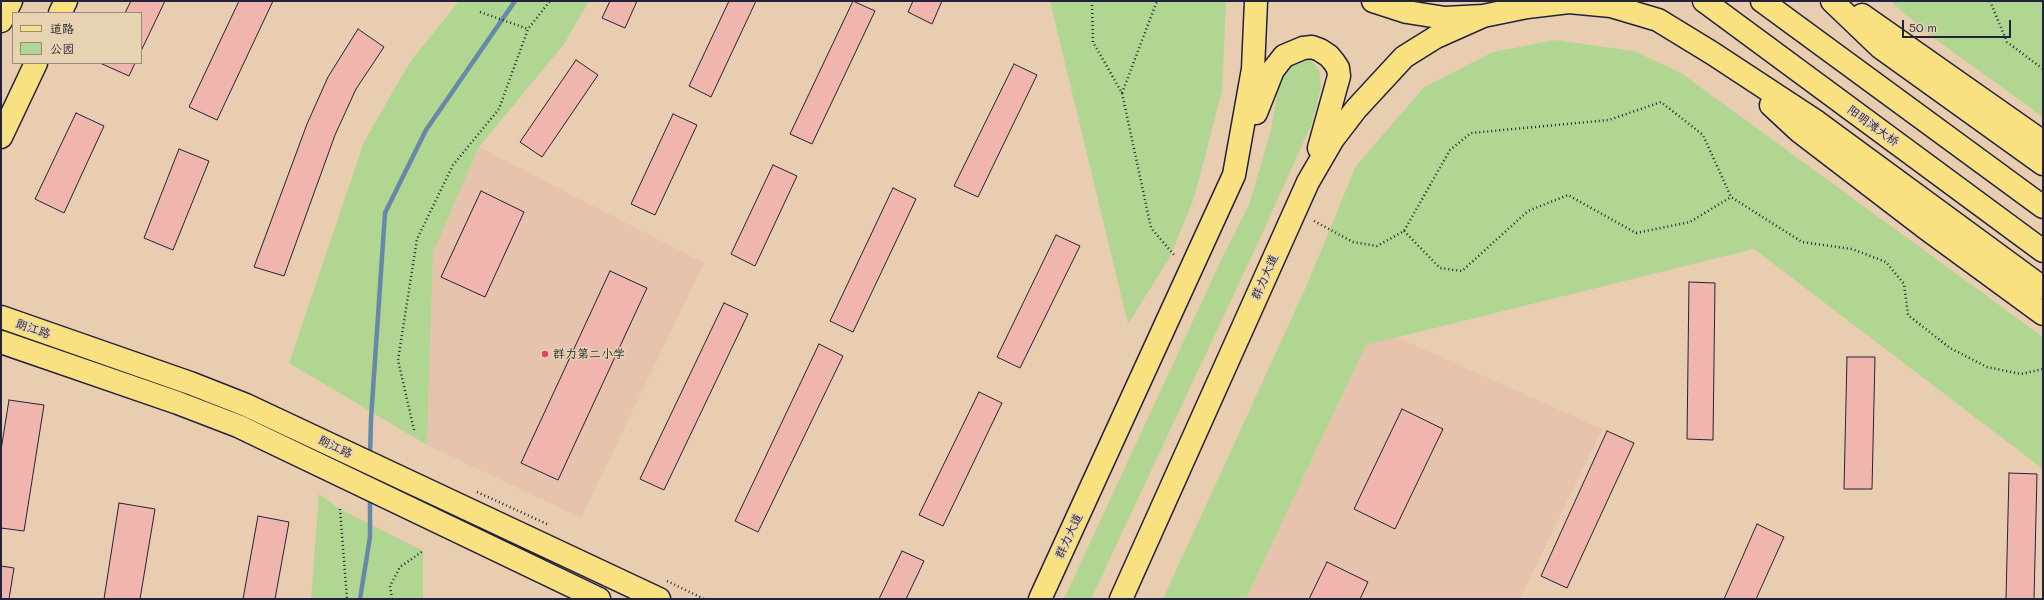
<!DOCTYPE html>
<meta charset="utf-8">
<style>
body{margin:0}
#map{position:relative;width:2044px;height:600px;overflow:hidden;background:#e9cdb0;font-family:Mali,"LXGW WenKai TC",sans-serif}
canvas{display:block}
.frame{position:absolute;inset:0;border:2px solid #22223b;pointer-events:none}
.legend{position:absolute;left:12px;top:12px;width:130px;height:52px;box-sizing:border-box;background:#e7d3b1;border:1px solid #988c82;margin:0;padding:5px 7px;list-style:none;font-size:12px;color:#22223b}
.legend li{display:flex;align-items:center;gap:8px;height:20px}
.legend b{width:20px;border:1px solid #988c82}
.scale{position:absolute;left:1902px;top:20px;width:109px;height:18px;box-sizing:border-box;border:2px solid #22223b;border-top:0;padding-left:5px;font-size:12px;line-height:14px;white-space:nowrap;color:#22223b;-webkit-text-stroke:3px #e7d3b1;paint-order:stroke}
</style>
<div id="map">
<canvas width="2044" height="600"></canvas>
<div class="frame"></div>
<ul class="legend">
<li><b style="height:5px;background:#f9e181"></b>道路</li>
<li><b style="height:11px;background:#b1d691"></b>公园</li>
</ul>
<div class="scale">50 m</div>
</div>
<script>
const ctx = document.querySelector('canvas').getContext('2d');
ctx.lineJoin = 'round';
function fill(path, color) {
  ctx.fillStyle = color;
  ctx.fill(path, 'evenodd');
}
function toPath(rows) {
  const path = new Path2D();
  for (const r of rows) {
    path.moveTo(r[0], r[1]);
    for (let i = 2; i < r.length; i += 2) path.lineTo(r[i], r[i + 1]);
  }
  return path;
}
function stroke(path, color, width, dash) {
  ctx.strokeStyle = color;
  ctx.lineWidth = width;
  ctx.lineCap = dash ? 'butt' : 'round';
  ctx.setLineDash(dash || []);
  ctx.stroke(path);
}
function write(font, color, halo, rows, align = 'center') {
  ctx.font = font + ' Mali,"LXGW WenKai TC",sans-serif';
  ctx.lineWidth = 3;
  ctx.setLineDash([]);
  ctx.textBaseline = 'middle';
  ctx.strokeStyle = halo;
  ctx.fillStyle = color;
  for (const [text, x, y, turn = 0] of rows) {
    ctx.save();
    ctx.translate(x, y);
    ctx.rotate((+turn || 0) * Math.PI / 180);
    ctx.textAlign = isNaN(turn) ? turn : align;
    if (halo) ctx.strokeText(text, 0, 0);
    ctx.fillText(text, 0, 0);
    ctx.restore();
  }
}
fill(toPath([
 [479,147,704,263,581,518,427,445,433,253],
 [1397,337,1602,429,1520,599,1246,599,1366,345]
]), '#e7c3ad');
fill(toPath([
 [459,1,589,1,564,44,479,147,433,253,427,445,289,363,364,142,410,62],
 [1050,1,1226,1,1222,91,1194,198,1170,257,1128,324],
 [1890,1,2043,1,2043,117,1931,36],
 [1555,40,1634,51,1681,73,2043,337,2043,469,1754,249,1366,345,1246,599,1163,599,1306,287,1356,166,1424,87,1493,52],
 [1309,58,1319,70,1321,87,1312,123,1263,232,1091,599,1064,599,1223,256,1249,205,1271,130,1280,78,1293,61],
 [319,494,340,509,423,551,423,599,311,599]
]), '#b1d691');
stroke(toPath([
 [370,456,371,419,385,213,426,130,515,1],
 [360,599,370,537,370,497]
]), '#6689a9', 4.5);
const building = toPath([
 [131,1,165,1,141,51,141,13,125,13,131,1],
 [239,1,273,1,217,120,189,107,239,1],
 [610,1,637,1,625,28,602,18,610,1],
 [729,1,756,1,711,97,689,86,729,1],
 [853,1,875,11,812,144,790,134,853,1],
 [913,1,942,1,932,24,908,12,913,1],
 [358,29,384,47,356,89,335,135,284,276,254,267,307,124,328,77,358,29],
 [576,60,598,75,542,157,520,142,576,60],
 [100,63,135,63,129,76,100,63],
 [1014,64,1037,75,978,197,954,186,1014,64],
 [76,113,104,126,64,213,35,199,76,113],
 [673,114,697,125,655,215,631,204,673,114],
 [179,149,209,161,173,250,144,238,179,149],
 [773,165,797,176,755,266,731,254,773,165],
 [893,188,916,199,853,332,830,321,893,188],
 [481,191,524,212,485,297,441,277,481,191],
 [1056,235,1080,246,1020,368,997,357,1056,235],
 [610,271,647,288,558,480,521,463,610,271],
 [1689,282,1715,283,1713,440,1687,439,1689,282],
 [724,303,748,314,664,490,640,479,724,303],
 [819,344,843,356,758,532,735,521,819,344],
 [1847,357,1875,357,1872,489,1844,489,1847,357],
 [979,392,1002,403,943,526,919,515,979,392],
 [9,400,44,405,24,531,1,528,1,450,9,400],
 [1402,409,1443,429,1395,529,1354,509,1402,409],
 [1607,431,1634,443,1567,588,1541,576,1607,431],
 [2009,473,2037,474,2034,599,2006,599,2009,473],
 [119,503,155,509,140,599,104,599,119,503],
 [258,516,289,522,275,599,243,599,258,516],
 [1757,524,1784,537,1756,599,1724,599,1757,524],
 [902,551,924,561,906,599,879,599,902,551],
 [1327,562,1368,582,1360,599,1309,599,1327,562],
 [1,566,14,568,9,599,1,599,1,566]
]);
fill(building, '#f0b5ad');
stroke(building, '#22223b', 1);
const major = toPath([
 [60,13,66,1],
 [1,21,11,1],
 [1256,113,1273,70,1284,56,1303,48,1312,47,1320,50,1329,56,1334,62,1338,68,1339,76,1319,148],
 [1,137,36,63],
 [1,317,190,383,246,405,659,599],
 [1,342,178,403,238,426,599,599],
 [1040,599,1234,175,1253,69,1256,1],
 [1121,599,1308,182,1333,139,1356,109,1404,57,1436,37,1481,17]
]);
const highway = toPath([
 [1373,1,1407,12,1445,18,1483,16,1527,7,1540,2],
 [1704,1,2043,251],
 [1762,1,2043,207],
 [1832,1,1880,47,2043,164],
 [1527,7,1569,2,1611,6,1658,20,1712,53,1817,122,2043,288],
 [1862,15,2043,142],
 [1771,105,1799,131,1927,229,2043,314]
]);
stroke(major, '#22223b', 25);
stroke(highway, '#22223b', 25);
stroke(toPath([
 [1092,1,1093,42,1122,93,1151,228,1175,256],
 [1990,1,2007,42,2043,69],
 [480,12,528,29],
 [1122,93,1157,1],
 [1314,221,1353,242,1377,246,1404,231,1450,150,1471,133,1609,120,1661,102,1703,135,1731,197,1802,242,1852,249,1886,262,1904,284,1908,315,1950,348,1987,367,2021,374,2043,369],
 [1404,231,1440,268,1462,271,1528,211,1568,195,1636,233,1690,222,1731,197],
 [414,430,398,360,417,239,453,165,499,109,528,29,550,1],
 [477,492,547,524],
 [340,509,347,599],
 [667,581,704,599],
 [392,599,390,586,400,567,423,551]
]), '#22223b', 2.5, [1, 3]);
stroke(major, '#f9e181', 22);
stroke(highway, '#f9e181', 22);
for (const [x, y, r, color] of [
 [545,354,4,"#d1495b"]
]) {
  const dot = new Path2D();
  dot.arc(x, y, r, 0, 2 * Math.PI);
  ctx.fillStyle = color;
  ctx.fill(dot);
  stroke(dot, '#e7d3b1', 1.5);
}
write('12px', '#22223b', '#e7d3b1', [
 ["阳明滩大桥",1873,126,36],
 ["群力大道",1265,277,-66],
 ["朗江路",33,329,19],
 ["朗江路",335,447,25],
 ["群力大道",1069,536,-65]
]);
write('12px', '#22223b', '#e7d3b1', [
 ["群力第二小学",553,354]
], 'left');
</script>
